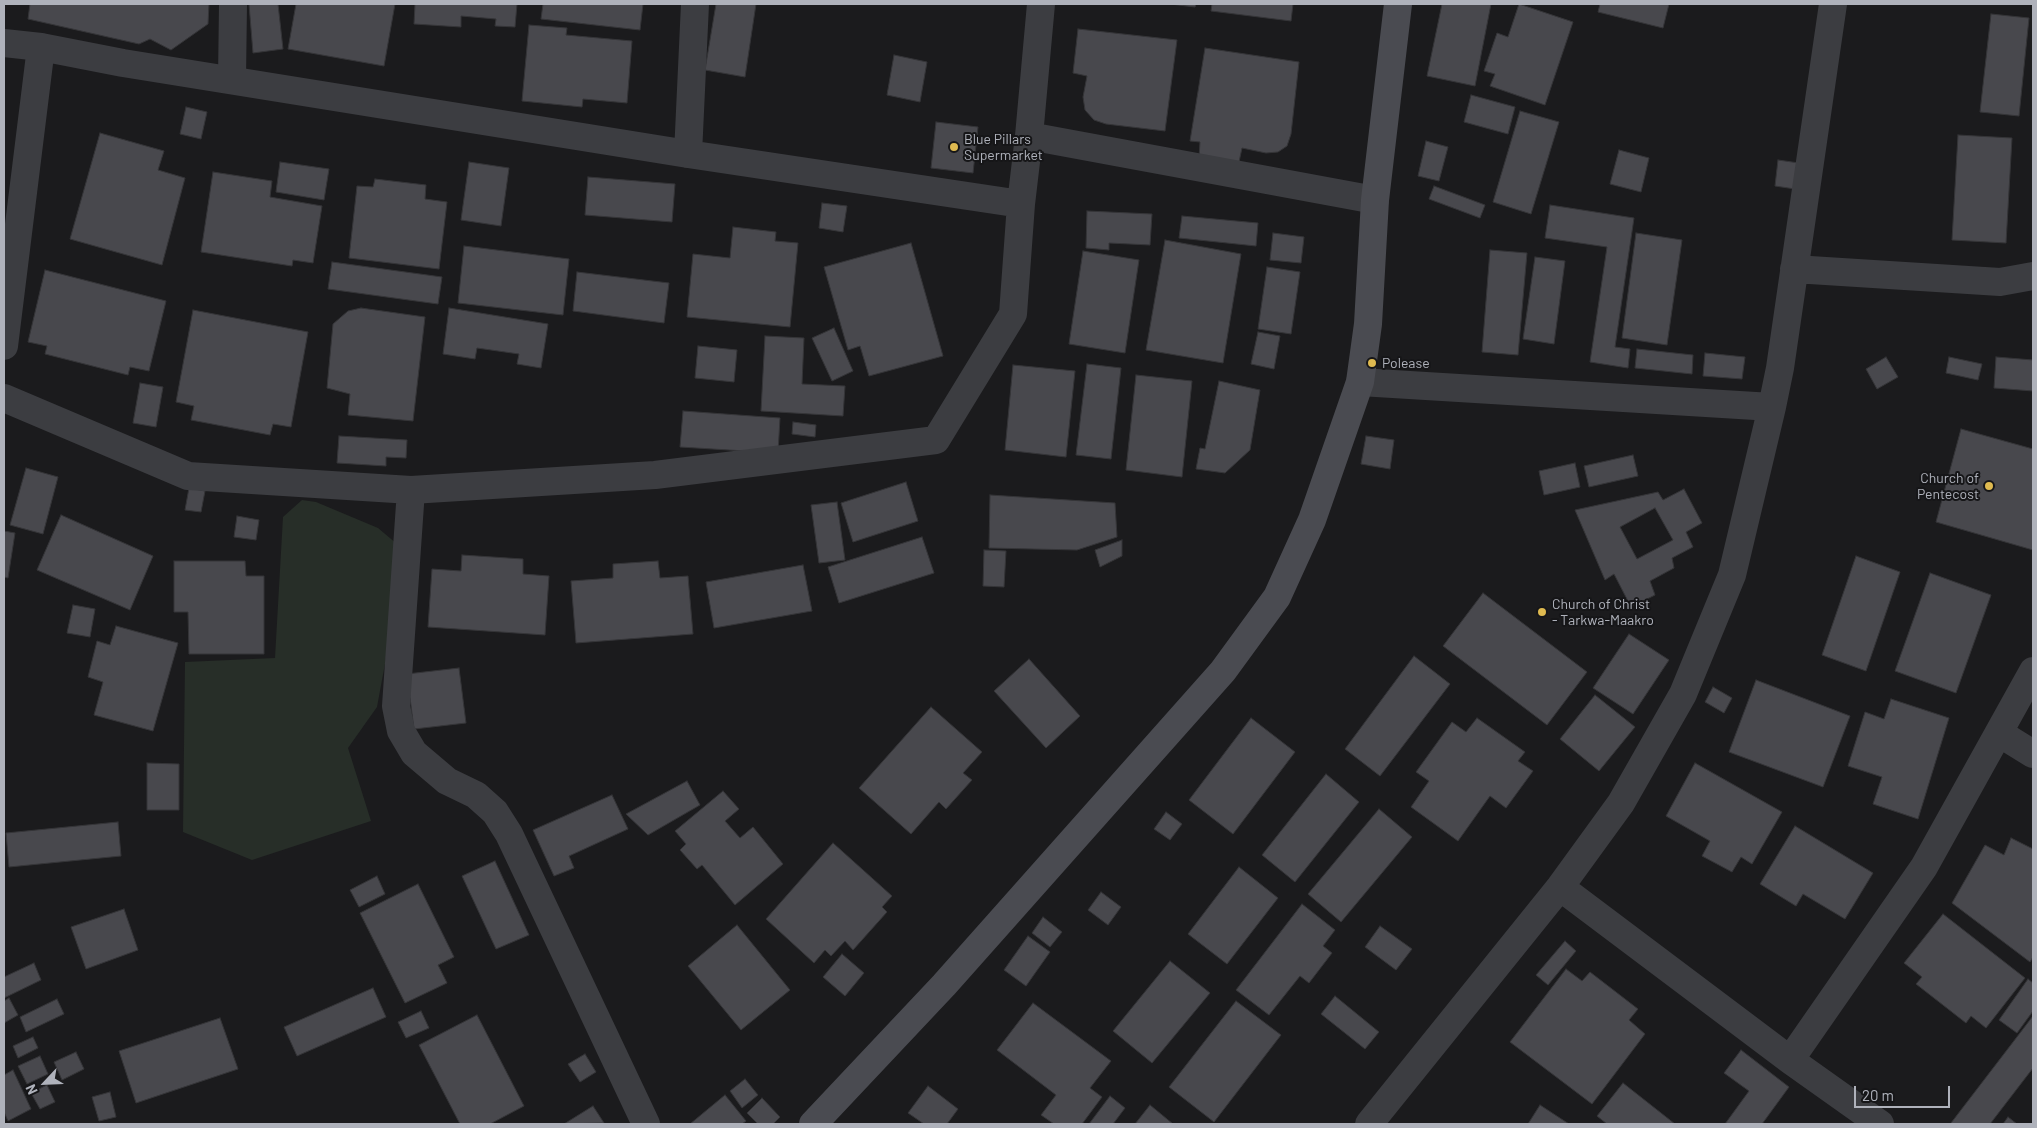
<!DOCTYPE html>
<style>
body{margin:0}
#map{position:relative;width:2037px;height:1128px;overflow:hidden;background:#1b1b1d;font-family:Barlow,sans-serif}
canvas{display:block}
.frame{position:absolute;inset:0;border:5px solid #afb2bb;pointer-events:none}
.north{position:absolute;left:20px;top:1058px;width:50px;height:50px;-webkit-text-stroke:4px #161618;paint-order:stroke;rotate:245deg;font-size:14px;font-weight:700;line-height:20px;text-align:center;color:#afb2bb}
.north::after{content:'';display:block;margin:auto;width:18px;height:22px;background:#afb2bb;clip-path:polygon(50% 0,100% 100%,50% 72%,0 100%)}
.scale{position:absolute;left:1854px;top:1086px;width:96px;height:22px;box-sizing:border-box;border:2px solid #afb2bb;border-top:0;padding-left:6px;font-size:15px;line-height:18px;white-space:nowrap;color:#afb2bb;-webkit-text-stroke:4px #161618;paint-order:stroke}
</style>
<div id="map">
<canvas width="2037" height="1128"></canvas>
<div class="frame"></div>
<div class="north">N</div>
<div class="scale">20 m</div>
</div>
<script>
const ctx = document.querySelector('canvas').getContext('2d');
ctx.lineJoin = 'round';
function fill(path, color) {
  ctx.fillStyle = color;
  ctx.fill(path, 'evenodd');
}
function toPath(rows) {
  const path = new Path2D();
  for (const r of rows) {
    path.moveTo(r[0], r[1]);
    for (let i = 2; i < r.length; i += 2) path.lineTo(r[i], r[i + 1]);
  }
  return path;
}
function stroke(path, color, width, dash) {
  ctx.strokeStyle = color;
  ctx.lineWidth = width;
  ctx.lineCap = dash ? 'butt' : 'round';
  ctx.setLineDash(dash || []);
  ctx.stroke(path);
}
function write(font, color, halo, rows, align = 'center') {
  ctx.font = font + ' Barlow,sans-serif';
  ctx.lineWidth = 4;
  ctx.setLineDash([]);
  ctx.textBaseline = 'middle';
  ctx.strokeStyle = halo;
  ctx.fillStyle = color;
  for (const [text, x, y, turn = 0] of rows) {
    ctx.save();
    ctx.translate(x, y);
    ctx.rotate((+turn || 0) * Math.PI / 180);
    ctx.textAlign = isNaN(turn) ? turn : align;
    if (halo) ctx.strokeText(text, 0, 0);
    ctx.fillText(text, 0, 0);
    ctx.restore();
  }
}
fill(toPath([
 [302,500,316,502,378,528,397,544,389,642,377,707,348,748,371,821,252,860,183,832,185,662,275,658,283,517]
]), '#272e28');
const building = toPath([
 [30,4,209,4,208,24,171,50,150,39,139,44,28,19,30,4],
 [249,4,278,4,283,49,253,53,249,4],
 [296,4,395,4,384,66,288,49,296,4],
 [415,4,517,4,515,27,495,26,496,19,461,16,461,27,414,24,415,4],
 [543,4,643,4,640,30,541,19,543,4],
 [716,4,756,4,745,77,705,70,716,4],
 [1170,4,1196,4,1195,7,1170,4],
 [1212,4,1293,4,1291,21,1211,11,1212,4],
 [1442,4,1491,4,1475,86,1427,76,1442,4],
 [1519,4,1573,22,1545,105,1490,86,1495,74,1484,71,1497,33,1508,37,1519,4],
 [1600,4,1669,4,1663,28,1598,12,1600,4],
 [1991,14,2029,18,2019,116,1980,112,1991,14],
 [529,25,567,28,566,35,632,41,627,103,583,99,582,107,522,101,529,25],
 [1078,29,1177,40,1165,131,1106,124,1094,120,1085,110,1083,97,1087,76,1073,73,1078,29],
 [1205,48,1299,62,1291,134,1287,146,1278,152,1266,153,1242,148,1239,162,1199,158,1200,142,1190,141,1205,48],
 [894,55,927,62,920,102,887,95,894,55],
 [1471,95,1515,107,1508,134,1464,122,1471,95],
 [186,107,207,112,201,139,180,134,186,107],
 [1520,111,1559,122,1531,214,1493,202,1520,111],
 [936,122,978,127,973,173,931,168,936,122],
 [100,133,164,151,158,170,185,178,162,265,70,239,100,133],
 [1958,135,2012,138,2006,243,1952,240,1958,135],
 [1426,141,1448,147,1439,181,1418,176,1426,141],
 [1619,150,1649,158,1641,192,1610,184,1619,150],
 [1778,160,1799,163,1795,189,1775,186,1778,160],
 [280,162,329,169,324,200,276,192,280,162],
 [469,162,509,168,501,226,461,220,469,162],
 [213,172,272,181,270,197,322,206,313,263,293,260,292,266,201,252,213,172],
 [588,177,675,184,672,222,585,215,588,177],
 [375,179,426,185,425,199,447,202,439,269,349,258,357,186,373,187,375,179],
 [1434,186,1485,205,1480,218,1429,199,1434,186],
 [822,203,847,206,843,232,819,228,822,203],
 [1550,205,1634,218,1615,347,1630,349,1628,368,1590,362,1607,247,1545,238,1550,205],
 [1087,211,1152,214,1150,245,1109,243,1109,250,1086,248,1087,211],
 [1182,216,1258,223,1256,246,1179,238,1182,216],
 [733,227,776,232,775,241,798,243,790,327,687,317,693,254,730,258,733,227],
 [1273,233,1304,237,1301,263,1270,260,1273,233],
 [1636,233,1682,240,1667,345,1622,338,1636,233],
 [1165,240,1241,254,1223,363,1146,350,1165,240],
 [911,243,943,356,869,376,860,346,848,350,824,267,911,243],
 [464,246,569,259,563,315,458,303,464,246],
 [1490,250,1527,253,1518,355,1482,352,1490,250],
 [1083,251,1139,260,1125,353,1069,344,1083,251],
 [1535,257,1565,261,1554,344,1523,339,1535,257],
 [332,262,442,277,438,304,328,289,332,262],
 [1267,267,1300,272,1291,334,1258,329,1267,267],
 [45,270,166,301,149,371,130,367,128,375,45,354,47,346,28,342,45,270],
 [577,272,669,283,664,323,573,311,577,272],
 [361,308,425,317,413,421,348,415,350,394,327,388,333,324,348,311,361,308],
 [449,308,548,324,541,368,517,364,519,354,477,348,475,359,443,354,449,308],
 [193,310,308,332,291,427,273,424,270,435,191,420,194,406,176,402,193,310],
 [834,328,853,371,832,381,812,338,834,328],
 [1258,332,1280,336,1274,369,1251,364,1258,332],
 [765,336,804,338,802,384,845,386,843,416,761,411,765,336],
 [698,346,737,350,734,382,695,378,698,346],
 [1637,349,1693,355,1692,374,1635,368,1637,349],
 [1705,353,1745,357,1742,379,1703,376,1705,353],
 [1886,357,1898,377,1877,389,1866,369,1886,357],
 [1949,357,1982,364,1978,380,1946,373,1949,357],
 [1996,357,2033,360,2033,391,1994,388,1996,357],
 [1087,364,1121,368,1111,459,1076,455,1087,364],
 [1013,365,1075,371,1066,457,1005,450,1013,365],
 [1136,375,1192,381,1182,477,1126,470,1136,375],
 [1219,381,1260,390,1250,450,1225,473,1196,469,1200,448,1205,449,1219,381],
 [140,383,163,387,156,427,133,423,140,383],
 [683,411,780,418,778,453,680,447,683,411],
 [793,422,816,425,815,437,792,434,793,422],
 [1961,429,2033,449,2033,550,1936,522,1961,429],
 [339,436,407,440,406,458,386,457,386,466,337,463,339,436],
 [1366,436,1394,440,1390,469,1361,464,1366,436],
 [1633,455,1638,476,1589,487,1584,466,1633,455],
 [1575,463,1580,487,1544,495,1539,471,1575,463],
 [26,468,58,477,43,534,10,525,26,468],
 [906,482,918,521,853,542,841,503,906,482],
 [189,488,205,491,201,512,185,510,189,488],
 [1684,489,1702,523,1686,532,1693,547,1672,558,1674,568,1650,581,1655,595,1631,607,1614,574,1605,580,1575,510,1658,492,1663,500,1684,489],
 [1655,508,1673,540,1637,559,1620,527,1655,508],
 [990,495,1115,503,1117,537,1077,550,989,548,990,495],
 [837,502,845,560,819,563,811,505,837,502],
 [61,515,153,556,130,610,37,570,61,515],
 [237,516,259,520,256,540,234,537,237,516],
 [4,531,15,533,8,578,4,577,4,531],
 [922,537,934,573,839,603,828,567,922,537],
 [1122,540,1122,556,1100,567,1095,550,1122,540],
 [984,550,1006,551,1004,587,983,586,984,550],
 [462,555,523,559,523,574,549,576,545,635,428,627,432,569,461,571,462,555],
 [1856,556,1900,572,1866,671,1822,655,1856,556],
 [174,561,245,561,246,576,264,576,264,654,189,654,188,612,174,612,174,561],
 [658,561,660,578,688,576,693,634,576,643,571,581,613,578,613,564,658,561],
 [803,565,812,611,714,628,706,582,803,565],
 [1930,573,1991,595,1956,693,1895,671,1930,573],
 [1483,593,1587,672,1547,725,1443,646,1483,593],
 [73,605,95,609,90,637,67,633,73,605],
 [116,626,178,643,153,731,94,715,103,682,88,677,97,641,110,645,116,626],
 [1629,634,1669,660,1633,714,1593,688,1629,634],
 [1414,656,1450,684,1380,776,1345,749,1414,656],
 [1029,659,1080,716,1046,748,994,691,1029,659],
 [459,668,466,723,414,729,407,674,459,668],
 [1756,680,1850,716,1823,787,1729,752,1756,680],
 [1713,687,1732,698,1724,713,1705,702,1713,687],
 [1595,695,1635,727,1599,771,1560,739,1595,695],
 [1891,699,1949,718,1918,819,1873,804,1882,777,1848,766,1865,712,1884,719,1891,699],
 [931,707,982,752,963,773,972,780,946,809,939,802,911,834,859,788,931,707],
 [1251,718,1295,752,1233,834,1189,800,1251,718],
 [1477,718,1525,752,1518,761,1533,771,1506,808,1490,796,1458,841,1411,807,1429,781,1416,772,1452,722,1466,732,1477,718],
 [147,763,179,764,179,810,147,810,147,763],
 [1695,763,1782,812,1752,864,1741,857,1732,872,1702,856,1710,841,1666,816,1695,763],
 [1326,774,1359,802,1295,882,1262,855,1326,774],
 [687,781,700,805,648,835,626,814,687,781],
 [723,791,739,809,725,821,740,838,753,827,783,864,735,905,702,865,697,869,680,850,686,844,675,831,723,791],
 [612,795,628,829,569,856,574,868,554,876,533,830,612,795],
 [1379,809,1412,837,1341,922,1308,894,1379,809],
 [1166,812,1182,824,1170,840,1154,829,1166,812],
 [118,822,121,856,9,867,6,833,118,822],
 [1795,826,1873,873,1845,919,1803,894,1796,906,1760,884,1795,826],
 [2011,838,2033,849,2033,957,2030,962,1952,903,1985,845,2004,855,2011,838],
 [833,843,892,896,882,907,887,912,853,950,845,941,831,956,825,950,814,963,766,919,833,843],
 [495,861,529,935,496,949,462,876,495,861],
 [1239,867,1278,898,1227,964,1188,934,1239,867],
 [377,876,385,894,359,907,350,890,377,876],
 [418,884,454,957,438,965,447,983,405,1003,360,913,418,884],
 [1101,892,1121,907,1108,925,1088,910,1101,892],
 [1302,904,1335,930,1323,946,1332,953,1309,983,1300,976,1269,1015,1236,990,1302,904],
 [124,909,138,950,86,969,71,927,124,909],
 [1943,914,2025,978,1986,1028,1971,1016,1966,1023,1916,984,1922,977,1904,963,1943,914],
 [1043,917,1062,932,1050,947,1032,933,1043,917],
 [737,925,790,990,741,1030,688,966,737,925],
 [1380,926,1412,949,1396,970,1365,947,1380,926],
 [1028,936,1050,952,1026,986,1004,970,1028,936],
 [1565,941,1576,951,1548,985,1536,975,1565,941],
 [842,954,864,973,845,996,823,977,842,954],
 [1170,961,1210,993,1152,1063,1113,1031,1170,961],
 [34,963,41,980,4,998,4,977,34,963],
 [1566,969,1582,981,1590,972,1638,1009,1629,1020,1645,1034,1592,1104,1510,1042,1566,969],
 [2028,979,2033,983,2033,1011,2017,1033,1999,1020,2028,979],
 [373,988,386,1017,297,1056,284,1027,373,988],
 [1335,996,1379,1032,1365,1049,1321,1014,1335,996],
 [9,998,18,1015,4,1023,4,1001,9,998],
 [57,999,64,1014,26,1032,20,1017,57,999],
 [1236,1001,1281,1035,1214,1122,1169,1087,1236,1001],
 [1033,1003,1111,1061,1090,1088,1102,1097,1082,1124,1054,1124,1041,1115,1056,1095,997,1050,1033,1003],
 [421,1011,429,1028,406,1038,398,1022,421,1011],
 [477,1015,524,1106,490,1124,460,1124,419,1045,477,1015],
 [2033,1016,2033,1068,1990,1124,1953,1124,1951,1123,2033,1016],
 [220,1018,238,1069,136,1103,119,1051,220,1018],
 [33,1037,38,1048,18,1058,13,1046,33,1037],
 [1741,1050,1789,1087,1762,1124,1725,1124,1749,1091,1724,1073,1741,1050],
 [76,1052,84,1069,62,1080,54,1062,76,1052],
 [585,1054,596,1072,580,1082,568,1064,585,1054],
 [40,1056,48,1074,27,1084,18,1066,40,1056],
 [13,1070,31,1109,8,1121,4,1112,4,1075,13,1070],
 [745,1079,758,1095,742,1108,730,1091,745,1079],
 [1623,1083,1675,1124,1607,1124,1597,1116,1623,1083],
 [47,1085,55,1102,40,1109,31,1093,47,1085],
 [928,1086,958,1109,947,1124,924,1124,908,1113,928,1086],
 [110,1092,116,1117,99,1121,92,1097,110,1092],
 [725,1095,746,1121,742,1124,690,1124,725,1095],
 [1110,1096,1125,1108,1113,1124,1089,1124,1110,1096],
 [762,1098,780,1117,773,1124,758,1124,747,1113,762,1098],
 [1150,1105,1173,1124,1135,1124,1150,1105],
 [1540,1105,1569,1124,1528,1124,1540,1105],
 [593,1106,604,1123,564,1124,593,1106],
 [2008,1117,2017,1124,2003,1124,2008,1117]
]);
fill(building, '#48484d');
stroke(building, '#353538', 1);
stroke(toPath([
 [4,43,41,47,123,63,688,154,1021,204],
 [232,79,233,4],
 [1029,136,1375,200],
 [688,154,695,4],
 [1794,269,2000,282,2033,276],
 [4,346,41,47],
 [1360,382,1772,407],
 [4,398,188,476,411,490,655,475,936,440,1013,314,1021,204,1029,136,1041,4],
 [411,490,396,706,401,731,414,753,447,781,476,795,495,812,509,834,646,1124],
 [1999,733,2033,754],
 [1560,887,1790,1060,1880,1124],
 [1790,1060,1924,867,2033,671],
 [1369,1124,1560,887,1621,803,1683,694,1732,575,1772,407,1780,368,1833,4]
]), '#3c3d41', 28);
stroke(toPath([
 [813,1124,944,985,1223,671,1277,597,1312,520,1360,382,1368,324,1375,200,1398,4]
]), '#4a4b51', 28);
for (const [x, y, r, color] of [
 [954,147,5,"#dfba50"],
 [1372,363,5,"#dfba50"],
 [1989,486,5,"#dfba50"],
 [1542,612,5,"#dfba50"]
]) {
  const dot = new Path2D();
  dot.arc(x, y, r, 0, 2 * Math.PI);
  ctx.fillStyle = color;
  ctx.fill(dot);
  stroke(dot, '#161618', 2);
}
write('14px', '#afb2bb', '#161618', [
 ["Blue Pillars",964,139],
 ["Supermarket",964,155],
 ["Polease",1382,363],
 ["Church of",1979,478,"right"],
 ["Pentecost",1979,494,"right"],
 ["Church of Christ",1552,604],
 ["- Tarkwa-Maakro",1552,620]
], 'left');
</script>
